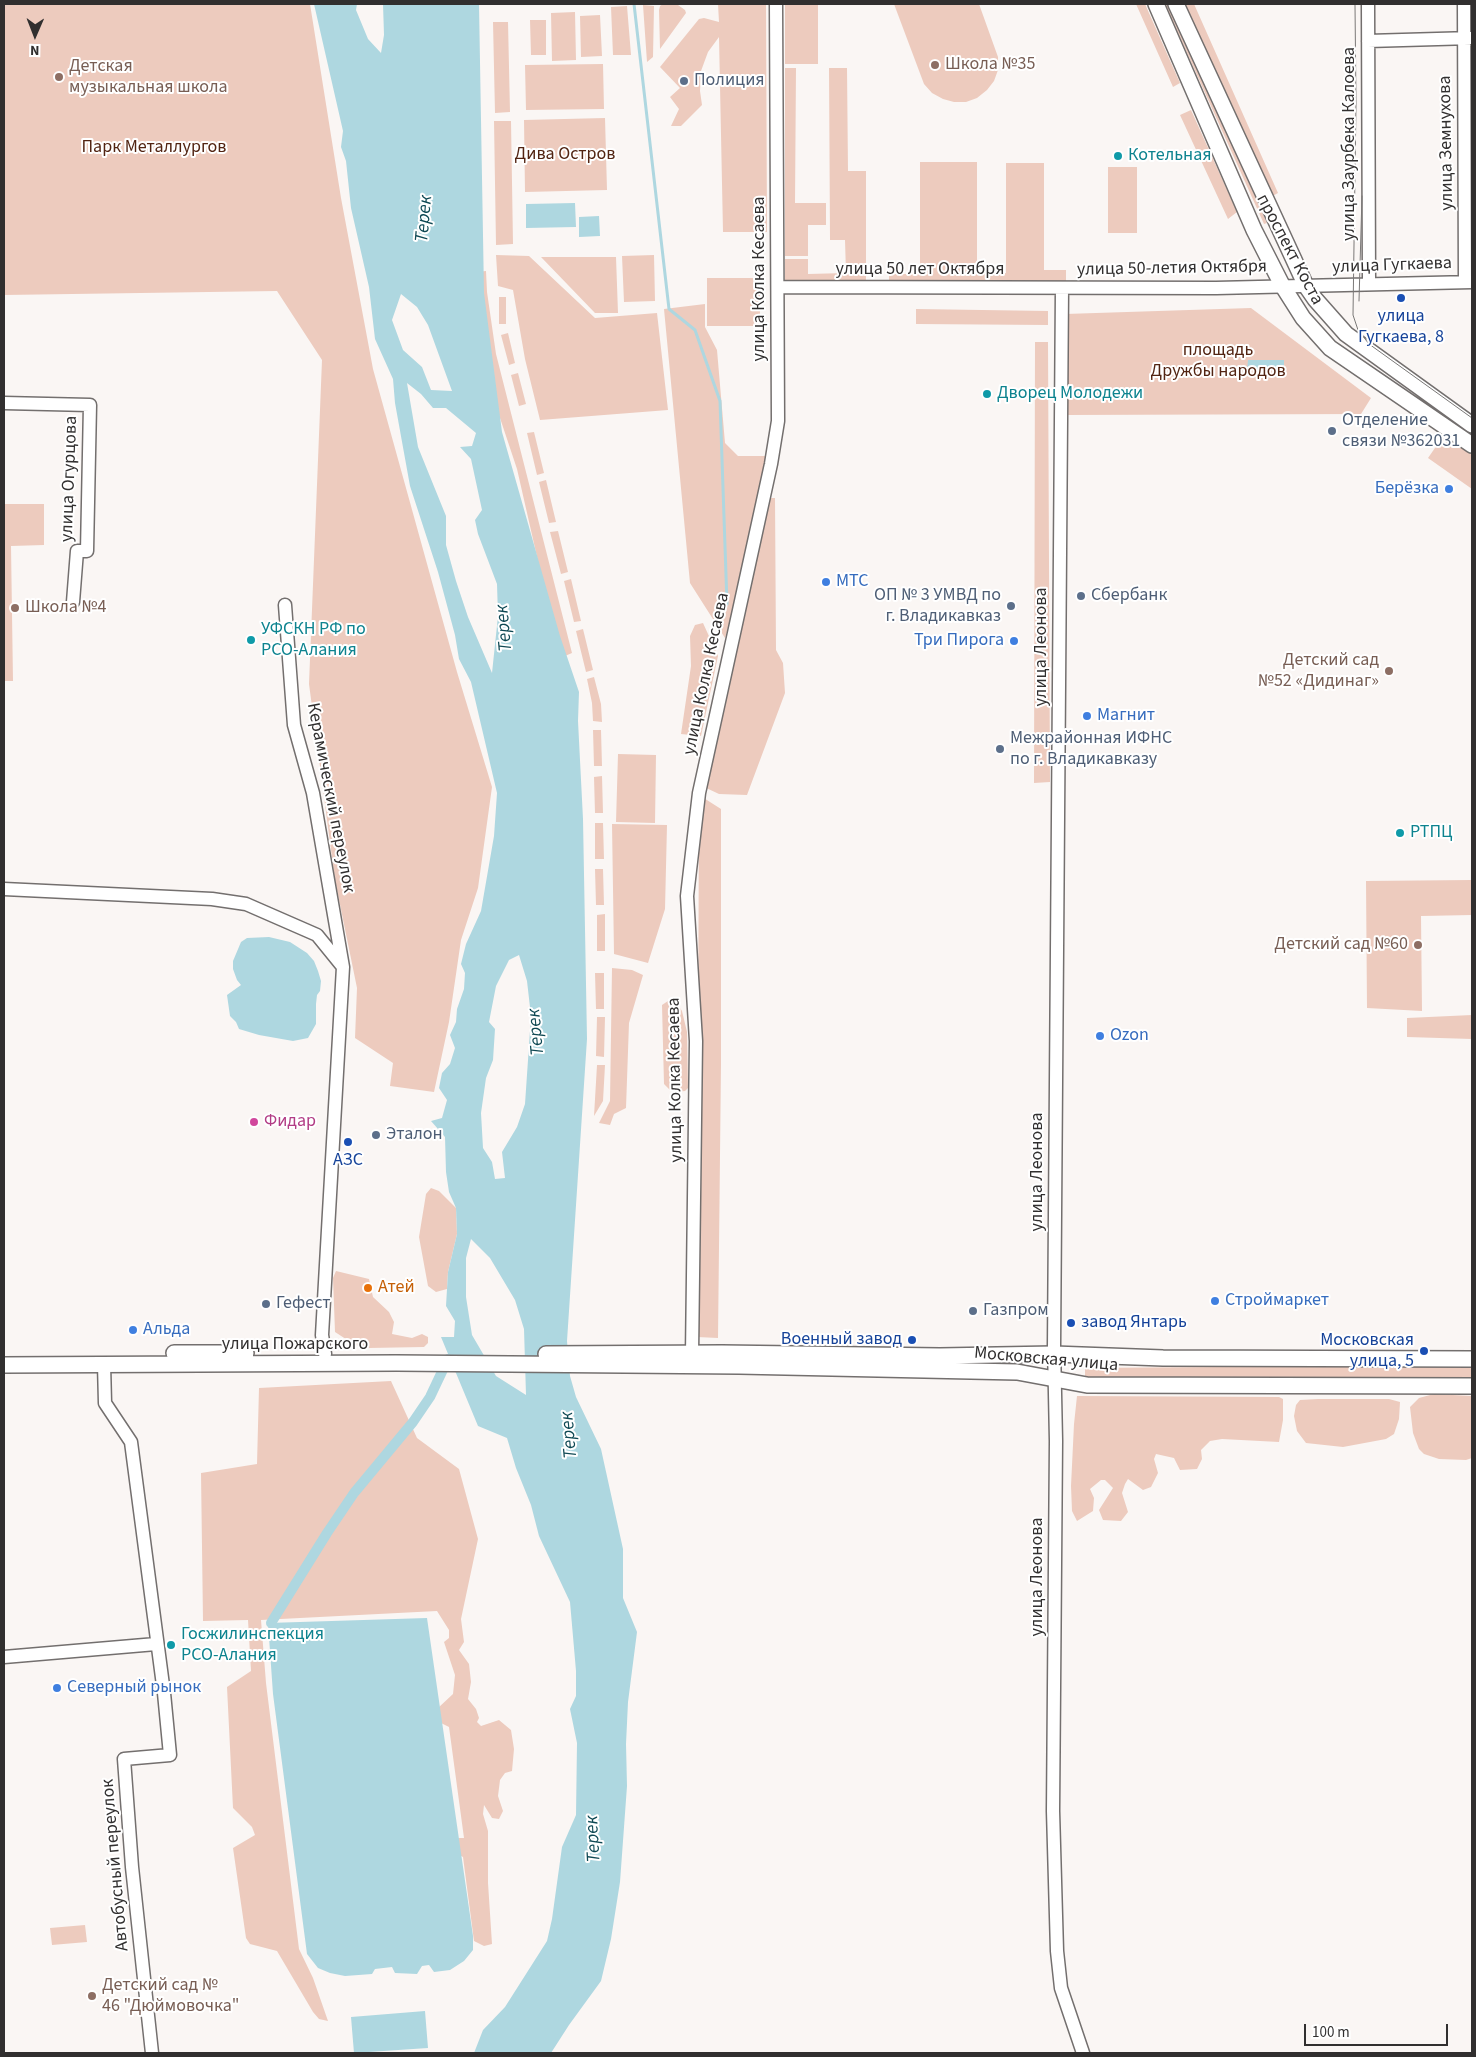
<!DOCTYPE html>
<meta charset="utf-8">
<style>
body{margin:0}
#map{position:relative;width:1476px;height:2057px;overflow:hidden;background:#faf6f4;font-family:"Source Sans 3",sans-serif}
canvas{display:block}
.frame{position:absolute;inset:0;border:5px solid #312f2f;pointer-events:none}
.north{position:absolute;left:10px;top:10px;width:50px;height:50px;-webkit-text-stroke:4px #fff;paint-order:stroke;rotate:181deg;font-size:14px;font-weight:700;line-height:20px;text-align:center;color:#312f2f}
.north::after{content:'';display:block;margin:auto;width:18px;height:22px;background:#312f2f;clip-path:polygon(50% 0,100% 100%,50% 72%,0 100%)}
.scale{position:absolute;left:1304px;top:2024px;width:144px;height:22px;box-sizing:border-box;border:2px solid #312f2f;border-top:0;padding-left:6px;font-size:15px;line-height:18px;white-space:nowrap;color:#312f2f;-webkit-text-stroke:4px #fff;paint-order:stroke}
</style>
<div id="map">
<canvas width="1476" height="2057"></canvas>
<div class="frame"></div>
<div class="north">N</div>
<div class="scale">100 m</div>
</div>
<script>
const ctx = document.querySelector('canvas').getContext('2d');
ctx.lineJoin = 'round';
function fill(path, color) {
  ctx.fillStyle = color;
  ctx.fill(path, 'evenodd');
}
function toPath(rows) {
  const path = new Path2D();
  for (const r of rows) {
    path.moveTo(r[0], r[1]);
    for (let i = 2; i < r.length; i += 2) path.lineTo(r[i], r[i + 1]);
  }
  return path;
}
function stroke(path, color, width, dash) {
  ctx.strokeStyle = color;
  ctx.lineWidth = width;
  ctx.lineCap = dash ? 'butt' : 'round';
  ctx.setLineDash(dash || []);
  ctx.stroke(path);
}
function write(font, color, halo, rows, align = 'center') {
  ctx.font = font + ' "Source Sans 3",sans-serif';
  ctx.lineWidth = 4;
  ctx.setLineDash([]);
  ctx.textBaseline = 'middle';
  ctx.strokeStyle = halo;
  ctx.fillStyle = color;
  for (const [text, x, y, turn = 0] of rows) {
    ctx.save();
    ctx.translate(x, y);
    ctx.rotate((+turn || 0) * Math.PI / 180);
    ctx.textAlign = isNaN(turn) ? turn : align;
    if (halo) ctx.strokeText(text, 0, 0);
    ctx.fillText(text, 0, 0);
    ctx.restore();
  }
}
fill(toPath([
 [4,4,310,4,341,198,373,369,457,672,492,787,478,888,461,940,449,1022,434,1092,390,1086,393,1063,355,1038,357,988,335,880,309,684,322,360,277,291,4,295],
 [663,4,678,5,685,10,686,13,660,49,659,10,660,6],
 [718,4,766,4,767,232,723,232,719,37,708,52,701,71,700,91,702,105,681,126,671,126,679,109,670,97,680,88,660,67,699,19,704,18,719,22],
 [785,4,818,4,818,64,785,64],
 [894,4,979,4,998,57,998,70,994,81,987,90,977,98,966,102,954,102,943,99,932,93,924,84],
 [1136,4,1145,4,1180,83,1173,87],
 [1165,4,1169,4,1267,223,1264,224],
 [1180,4,1194,4,1278,193,1267,199],
 [643,5,654,6,653,57,647,62],
 [627,6,631,55,613,55,611,7],
 [575,12,576,60,552,61,551,13],
 [600,15,602,56,581,57,580,16],
 [530,20,546,20,546,55,531,55],
 [493,22,508,22,510,112,495,113],
 [603,64,604,109,526,110,525,65],
 [785,68,796,68,795,203,826,203,826,225,808,225,808,256,785,256],
 [829,68,847,68,848,171,866,171,866,283,785,284,785,259,808,259,808,274,846,273,845,240,830,240],
 [1191,110,1237,212,1228,219,1180,115],
 [605,118,607,190,525,192,524,120],
 [494,121,511,121,513,244,496,245],
 [920,162,977,162,977,273,1006,273,1006,163,1044,163,1044,270,1066,270,1066,286,889,285,889,274,920,274],
 [1108,167,1137,167,1137,233,1108,233],
 [496,255,529,256,595,318,657,313,668,410,540,420,525,359,513,290,498,286],
 [654,255,655,301,624,302,622,256],
 [541,257,616,257,618,313,595,313],
 [486,271,487,292,496,354,572,653,565,656,558,649,517,469,495,403,475,272],
 [707,278,760,278,760,326,707,326],
 [499,297,506,297,506,324,499,324],
 [705,304,705,327,717,350,725,443,738,456,771,456,740,587,725,638,690,583,664,309],
 [1251,308,1371,398,1361,414,1064,415,1065,314],
 [916,309,1048,311,1048,325,916,324],
 [508,333,515,363,509,365,501,335],
 [1035,342,1048,342,1050,782,1034,783],
 [518,373,526,404,519,406,511,375],
 [534,432,544,473,537,475,527,433],
 [1444,435,1472,455,1472,489,1428,458],
 [546,480,556,522,549,523,539,482],
 [770,498,775,498,776,650,783,663,785,693,747,795,719,794,702,786],
 [4,504,44,504,44,545,11,546,13,681,4,681],
 [558,531,568,572,561,574,550,532],
 [571,579,581,621,574,622,564,581],
 [703,623,718,656,701,736,681,734,691,666,690,636,695,625],
 [583,629,593,670,586,672,576,631],
 [594,677,601,704,602,722,593,721,592,703,587,679],
 [593,730,601,730,602,766,594,766],
 [618,754,656,755,655,823,616,822],
 [602,776,603,813,595,813,594,777],
 [699,795,721,809,721,1064,718,1338,697,1337],
 [595,823,603,823,604,859,595,859],
 [612,824,667,825,665,909,648,963,614,954],
 [595,869,603,869,604,905,596,905],
 [1472,880,1472,915,1421,916,1422,1011,1367,1008,1366,881],
 [605,914,605,951,597,951,597,915],
 [612,968,632,970,643,975,629,1023,626,1108,614,1114,610,1125,599,1123,610,1101],
 [595,973,604,973,604,1009,596,1009],
 [668,1001,677,1003,682,1011,687,1032,688,1088,685,1091,677,1092,670,1090,664,1084,662,1005],
 [1472,1015,1472,1039,1407,1037,1407,1018],
 [597,1017,605,1017,604,1057,596,1056],
 [597,1065,605,1065,603,1101,594,1116],
 [431,1188,439,1191,456,1208,457,1234,448,1272,447,1289,436,1292,428,1286,419,1237,426,1194],
 [336,1271,369,1279,373,1297,389,1312,394,1322,392,1334,412,1338,422,1334,428,1337,428,1343,424,1347,369,1348,355,1345,335,1332,333,1278],
 [1472,1365,1472,1378,1085,1380,1085,1368],
 [391,1381,417,1438,459,1469,478,1539,461,1619,464,1642,459,1650,469,1664,471,1682,468,1699,476,1709,479,1718,477,1722,481,1726,499,1720,511,1730,514,1749,512,1771,505,1773,500,1780,498,1796,503,1811,499,1819,492,1818,484,1805,483,1814,488,1831,488,1883,492,1944,484,1946,474,1941,463,1857,457,1854,458,1838,464,1838,449,1727,439,1722,438,1708,453,1694,455,1675,444,1642,449,1638,449,1630,437,1611,261,1620,266,1683,299,1949,313,1978,328,2021,319,2019,313,2012,277,1951,250,1944,246,1938,233,1848,255,1835,252,1827,233,1808,227,1687,251,1671,248,1620,203,1621,201,1473,257,1464,259,1388],
 [1434,1394,1472,1396,1472,1458,1466,1460,1439,1459,1424,1454,1419,1449,1413,1433,1410,1407,1419,1398],
 [1077,1396,1279,1397,1283,1399,1283,1420,1279,1442,1222,1439,1210,1441,1201,1450,1202,1459,1197,1469,1180,1470,1174,1458,1156,1454,1154,1459,1158,1473,1151,1487,1143,1490,1128,1479,1125,1484,1122,1493,1128,1512,1121,1521,1103,1520,1099,1510,1113,1488,1105,1480,1101,1480,1090,1489,1094,1498,1093,1511,1077,1521,1072,1511,1071,1486,1074,1424],
 [1318,1399,1389,1399,1400,1402,1399,1419,1394,1434,1386,1439,1343,1447,1306,1443,1297,1431,1294,1416,1296,1405,1300,1400],
 [85,1925,87,1942,52,1945,50,1928]
]), '#edcbbe');
fill(toPath([
 [314,4,357,4,356,10,368,39,381,53,384,35,383,4,479,4,484,293,502,432,560,636,579,692,578,721,583,819,587,1039,567,1341,570,1376,576,1397,601,1449,623,1549,623,1598,637,1632,628,1702,626,1744,627,1786,620,1882,611,1939,601,1981,569,2025,551,2053,474,2053,483,2030,505,2007,547,1941,552,1919,562,1847,576,1815,577,1743,570,1709,576,1696,576,1671,570,1602,539,1536,531,1505,516,1468,507,1438,478,1426,441,1337,454,1337,455,1321,446,1306,448,1272,457,1234,456,1208,449,1192,446,1172,445,1137,431,1121,442,1118,447,1100,439,1088,442,1073,450,1064,455,1048,450,1035,456,1022,457,1009,464,989,465,973,461,964,466,944,481,911,494,836,497,793,471,682,459,659,455,635,438,572,410,486,395,403,393,379,375,339,369,287,351,208,346,161,341,147,343,131],
 [401,294,417,307,428,325,452,391,431,390,422,367,403,350,392,320],
 [407,383,421,394,433,408,446,408,476,433,472,446,460,447,471,459,482,510,475,520,478,534,497,584,498,616,492,673,468,617,456,581,446,545,446,516,418,447],
 [519,955,527,981,531,1016,525,1104,517,1127,502,1152,505,1178,495,1179,492,1162,483,1148,481,1113,486,1078,493,1060,495,1029,489,1022,496,986,509,960],
 [471,1239,490,1258,515,1300,524,1329,526,1395,496,1376,472,1335,466,1297,466,1258],
 [575,203,576,227,526,228,526,204],
 [599,216,600,236,579,237,579,217],
 [1248,360,1284,360,1284,370,1247,370],
 [269,937,290,942,307,953,314,961,318,971,321,981,320,991,317,995,316,1004,316,1024,308,1038,293,1041,259,1035,239,1029,236,1022,230,1016,227,995,241,985,237,980,233,969,233,961,241,942,247,938],
 [427,1618,473,1936,473,1950,464,1961,450,1970,434,1972,429,1965,422,1966,417,1974,395,1973,392,1967,375,1969,372,1974,345,1976,330,1973,318,1968,307,1954,273,1694,268,1623],
 [425,2011,428,2048,354,2053,351,2017]
]), '#aed7e0');
stroke(toPath([
 [634,4,669,309,695,330,720,401,727,604]
]), '#aed7e0', 3);
stroke(toPath([
 [271,1623,327,1533,354,1493,413,1422,430,1397,448,1359]
]), '#aed7e0', 10);
const minor = toPath([
 [1368,4,1369,284],
 [1464,4,1465,282],
 [1368,41,1472,38],
 [778,287,1216,288,1472,282],
 [1062,288,1054,1346,1056,1441,1053,1811,1057,1951,1061,1988,1083,2053],
 [4,403,90,405,87,551,77,551,73,602],
 [285,605,294,725,313,793,343,967],
 [4,889,212,899,246,904,317,935,343,967,322,1335,325,1354],
 [692,1354,696,1041,687,896,699,793,771,464,778,421,776,4],
 [104,1364,105,1403,131,1442,164,1693,170,1755,124,1759,132,1867,152,2053],
 [4,1657,156,1644]
]);
const major = toPath([
 [1156,4,1254,230,1282,285,1303,318,1330,348,1472,445],
 [1176,4,1306,286,1315,299,1346,334,1472,425],
 [174,1353,246,1353],
 [546,1354,722,1353,940,1356,1054,1354,1163,1358,1472,1359],
 [4,1365,396,1363,739,1366,1017,1372,1087,1385,1472,1386]
]);
stroke(minor, '#736f6e', 15);
stroke(major, '#736f6e', 18);
stroke(minor, '#fff', 12);
stroke(major, '#fff', 15);
stroke(toPath([
 [1355,4,1356,103,1353,315,1358,330,1369,344,1472,418],
 [1359,301,1362,196]
]), '#7a7877', 1);
for (const [x, y, r, color] of [
 [935,65,5,"#8d6e63"],
 [59,77,5,"#8d6e63"],
 [684,81,5,"#5c6f8a"],
 [1118,156,5,"#0f9aa8"],
 [1401,298,5,"#1a4fb4"],
 [987,394,5,"#0f9aa8"],
 [1332,431,5,"#5c6f8a"],
 [1449,489,5,"#3f7fe0"],
 [826,582,5,"#3f7fe0"],
 [1081,596,5,"#5c6f8a"],
 [1011,606,5,"#5c6f8a"],
 [15,608,5,"#8d6e63"],
 [251,640,5,"#0f9aa8"],
 [1014,641,5,"#3f7fe0"],
 [1389,671,5,"#8d6e63"],
 [1087,716,5,"#3f7fe0"],
 [1000,749,5,"#5c6f8a"],
 [1400,833,5,"#0f9aa8"],
 [1418,945,5,"#8d6e63"],
 [1100,1036,5,"#3f7fe0"],
 [254,1122,5,"#d1479c"],
 [376,1135,5,"#5c6f8a"],
 [348,1142,5,"#1a4fb4"],
 [368,1288,5,"#e8710a"],
 [1215,1301,5,"#3f7fe0"],
 [266,1304,5,"#5c6f8a"],
 [973,1311,5,"#5c6f8a"],
 [1071,1323,5,"#1a4fb4"],
 [133,1330,5,"#3f7fe0"],
 [912,1340,5,"#1a4fb4"],
 [1424,1351,5,"#1a4fb4"],
 [171,1645,5,"#0f9aa8"],
 [57,1688,5,"#3f7fe0"],
 [92,1996,5,"#8d6e63"]
]) {
  const dot = new Path2D();
  dot.arc(x, y, r, 0, 2 * Math.PI);
  ctx.fillStyle = color;
  ctx.fill(dot);
  stroke(dot, '#fff', 2);
}
write('18px', '#785e54', '#fff', [
 ["Школа №35",945,65],
 ["Детская",69,67],
 ["музыкальная школа",69,88],
 ["Школа №4",25,608],
 ["Детский сад",1379,661,"right"],
 ["№52 «Дидинаг»",1379,682,"right"],
 ["Детский сад №60",1408,945,"right"],
 ["Детский сад №",102,1986],
 ["46 \"Дюймовочка\"",102,2007]
], 'left');
write('18px', '#4e5e75', '#fff', [
 ["Полиция",694,81],
 ["Отделение",1342,421],
 ["связи №362031",1342,442],
 ["ОП № 3 УМВД по",1001,596,"right"],
 ["г. Владикавказ",1001,617,"right"],
 ["Сбербанк",1091,596],
 ["Межрайонная ИФНС",1010,739],
 ["по г. Владикавказу",1010,760],
 ["Эталон",386,1135],
 ["Гефест",276,1304],
 ["Газпром",983,1311]
], 'left');
write('18px', '#312f2f', '#fff', [
 ["улица Земнухова",1447,143,-91],
 ["улица Заурбека Калоева",1350,144,-90],
 ["проспект Коста",1289,250,62],
 ["улица Гугкаева",1392,266,-2],
 ["улица 50-летия Октября",1172,269,-1],
 ["улица 50 лет Октября",920,270],
 ["улица Колка Кесаева",760,279,-90],
 ["улица Огурцова",70,479,-88],
 ["улица Леонова",1042,647,-90],
 ["улица Колка Кесаева",707,674,-78],
 ["Керамический переулок",330,798,79],
 ["улица Колка Кесаева",676,1080,-91],
 ["улица Леонова",1038,1172,-90],
 ["улица Пожарского",295,1345],
 ["Московская улица",1046,1360,5],
 ["улица Леонова",1038,1577,-90],
 ["Автобусный переулок",116,1865,-95]
]);
write('18px', '#522412', '#fff', [
 ["Парк Металлургов",154,148],
 ["Дива Остров",565,155],
 ["площадь",1218,351],
 ["Дружбы народов",1218,372]
]);
write('18px', '#0d838f', '#fff', [
 ["Котельная",1128,156],
 ["Дворец Молодежи",997,394],
 ["УФСКН РФ по",261,630],
 ["РСО-Алания",261,651],
 ["РТПЦ",1410,833],
 ["Госжилинспекция",181,1635],
 ["РСО-Алания",181,1656]
], 'left');
write('18px', '#164399', '#fff', [
 ["улица",1401,317],
 ["Гугкаева, 8",1401,338],
 ["АЗС",348,1161],
 ["завод Янтарь",1081,1323,"left"],
 ["Военный завод",902,1340,"right"],
 ["Московская",1414,1341,"right"],
 ["улица, 5",1414,1362,"right"]
]);
write('18px', '#366cbe', '#fff', [
 ["Берёзка",1439,489,"right"],
 ["МТС",836,582],
 ["Три Пирога",1004,641,"right"],
 ["Магнит",1097,716],
 ["Ozon",1110,1036],
 ["Строймаркет",1225,1301],
 ["Альда",143,1330],
 ["Северный рынок",67,1688]
], 'left');
write('18px', '#b23c85', '#fff', [
 ["Фидар",264,1122]
], 'left');
write('18px', '#c56008', '#fff', [
 ["Атей",378,1288]
], 'left');
write('italic 19px', '#0e4853', '#fff', [
 ["Терек",425,219,-85],
 ["Терек",505,628,-95],
 ["Терек",537,1032,-95],
 ["Терек",570,1435,-95],
 ["Терек",594,1839,-93]
]);
</script>
